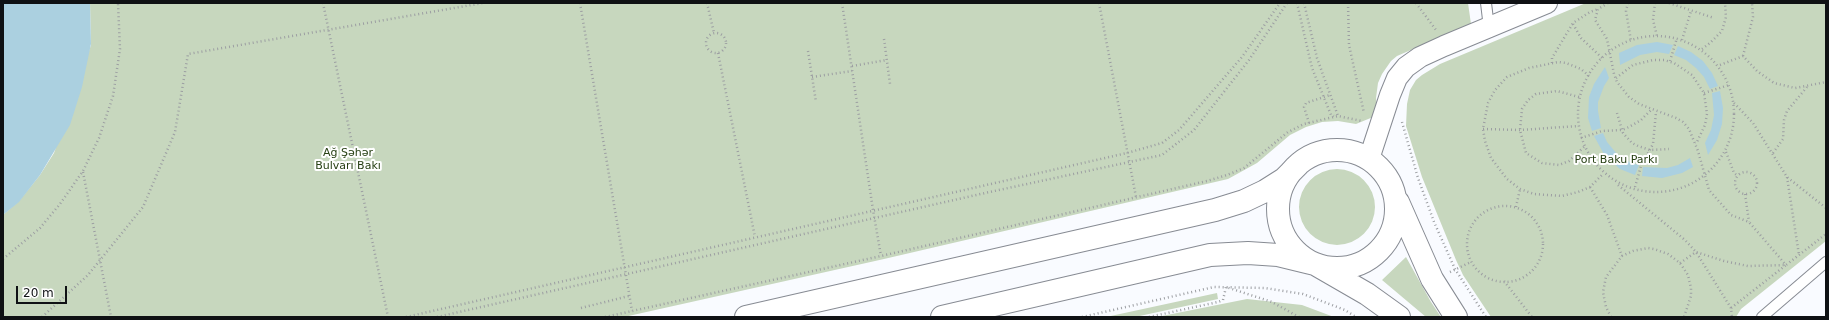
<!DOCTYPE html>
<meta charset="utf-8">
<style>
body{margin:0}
#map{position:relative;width:1829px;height:320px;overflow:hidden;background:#f9fbff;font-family:"DejaVu Sans",sans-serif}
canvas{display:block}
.frame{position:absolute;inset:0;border:4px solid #0f1114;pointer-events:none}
.scale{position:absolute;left:16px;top:286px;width:51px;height:18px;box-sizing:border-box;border:2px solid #0f1114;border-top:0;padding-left:5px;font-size:12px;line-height:14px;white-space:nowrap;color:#0f1114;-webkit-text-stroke:3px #fff;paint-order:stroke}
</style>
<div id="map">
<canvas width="1829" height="320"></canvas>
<div class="frame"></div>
<div class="scale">20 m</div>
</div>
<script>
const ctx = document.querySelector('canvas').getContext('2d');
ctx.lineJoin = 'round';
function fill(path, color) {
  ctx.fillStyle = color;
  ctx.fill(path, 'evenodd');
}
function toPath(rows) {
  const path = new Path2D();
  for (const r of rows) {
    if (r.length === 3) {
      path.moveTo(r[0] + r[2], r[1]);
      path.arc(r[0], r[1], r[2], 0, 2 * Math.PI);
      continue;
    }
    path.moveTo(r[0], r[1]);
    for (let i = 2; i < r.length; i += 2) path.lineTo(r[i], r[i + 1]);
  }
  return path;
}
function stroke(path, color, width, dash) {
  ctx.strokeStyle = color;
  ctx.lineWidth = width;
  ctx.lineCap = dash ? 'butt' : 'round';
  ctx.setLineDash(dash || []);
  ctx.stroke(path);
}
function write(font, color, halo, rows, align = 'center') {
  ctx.font = font + ' "DejaVu Sans",sans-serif';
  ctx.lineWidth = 4;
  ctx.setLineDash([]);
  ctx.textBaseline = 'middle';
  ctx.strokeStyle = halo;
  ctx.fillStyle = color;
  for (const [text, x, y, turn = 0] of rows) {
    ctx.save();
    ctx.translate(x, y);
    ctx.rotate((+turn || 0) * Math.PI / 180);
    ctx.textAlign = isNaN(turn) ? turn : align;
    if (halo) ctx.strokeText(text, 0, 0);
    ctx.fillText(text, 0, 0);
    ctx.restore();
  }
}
fill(toPath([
 [90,3,1468,3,1471,24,1397,56,1391,61,1382,74,1378,83,1376,98,1378,115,1356,124,1338,121,1322,122,1306,127,1290,135,1257,163,1228,179,884,259,624,317,3,317,3,215,19,201,40,175,54,153,91,45],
 [1586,3,1826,3,1826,241,1741,309,1736,317,1491,317,1463,275,1456,260,1422,177,1406,126,1407,104,1410,90,1416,80,1422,75,1440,64],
 [1337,207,38],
 [1406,257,1431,302,1441,317,1426,317,1382,280],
 [1217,293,1218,299,1135,317,1106,317],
 [1247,299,1302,305,1334,317,1157,317]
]), '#c7d7be');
fill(toPath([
 [3,3,90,3,91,44,82,87,70,125,40,175,19,202,3,215],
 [1657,42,1673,45,1669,54,1657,52,1640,55,1620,65,1619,53,1637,45],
 [1678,46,1691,52,1703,61,1712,73,1718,86,1710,89,1704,77,1696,68,1686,60,1674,55],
 [1605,67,1609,78,1604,86,1598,102,1598,111,1601,128,1592,131,1588,118,1589,97,1594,84],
 [1720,91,1723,108,1722,124,1717,140,1708,155,1705,143,1711,130,1714,115,1712,93],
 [1603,133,1607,142,1617,154,1631,163,1639,165,1635,175,1620,169,1605,156,1594,136],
 [1690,158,1693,167,1682,173,1662,178,1642,176,1643,167,1667,168,1678,165]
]), '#abd0e0');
const lane = toPath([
 [1486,3,1489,28],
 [1762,317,1826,262]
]);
const street = toPath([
 [1369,159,1390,95,1397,78,1406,67,1420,57,1444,46,1547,3]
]);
const secondary = toPath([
 [1337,209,59],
 [1398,202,1432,279,1456,317],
 [746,317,1215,210,1244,201,1265,191,1284,179,1298,165],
 [942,317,1210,255,1248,253,1278,255,1315,264,1367,294,1399,317]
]);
stroke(lane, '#878b93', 12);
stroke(street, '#878b93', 22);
stroke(secondary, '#878b93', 24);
stroke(toPath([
 [323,3,388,317],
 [580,3,632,311],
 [707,3,714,33],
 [842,3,873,210,881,256],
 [1099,3,1136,197],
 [1297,3,1312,68,1331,115,1334,116],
 [1304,3,1317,58,1338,116],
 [1348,3,1349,45,1364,113],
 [1416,3,1436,30],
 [1608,3,1598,9,1595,20,1607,39,1614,74,1617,82,1629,97,1639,104,1676,118,1683,122,1689,129,1698,151,1709,190,1731,215,1749,222,1786,265,1826,234],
 [1628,3,1626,11,1631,41],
 [1655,3,1653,20,1657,36],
 [1669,3,1714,18],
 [1573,24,1581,38,1602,58],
 [716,43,10],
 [1656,114,78],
 [884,39,890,84],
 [1682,40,1691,11],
 [1702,49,1710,43,1722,31,1726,17,1725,3],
 [808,51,816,102],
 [718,53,755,237],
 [1743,56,1753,17,1752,3],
 [1670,61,1677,38],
 [1552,63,1552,58,1573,23,1590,12,1598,9],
 [1720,65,1743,56,1757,71,1774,83,1795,88,1826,82],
 [852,66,887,60],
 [1589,76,1581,69,1566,63,1558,62,1529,68,1507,77,1495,90,1488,103,1483,129,1485,141,1491,158,1507,179,1520,189,1534,194,1562,196,1578,192,1590,187,1603,174],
 [812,77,852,71],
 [1616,78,1633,65,1653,60,1664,60,1674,63,1692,75,1704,93,1707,114,1705,125,1696,144],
 [1704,93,1729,85],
 [1579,97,1557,91,1536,94,1528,100,1522,109,1520,130,1526,153,1542,163,1559,165,1569,161,1584,147],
 [1734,103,1753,123,1787,177,1826,208],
 [1617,113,1623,133,1632,143,1638,146,1650,150,1669,149],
 [1402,122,1418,178,1434,222,1455,269,1486,317],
 [1309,123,1304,107,1306,103,1330,95],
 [1483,129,1520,130,1578,126],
 [1581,138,1602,131,1622,130,1629,127,1641,120,1651,110],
 [1726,152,1734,173,1738,176],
 [1773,153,1783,139,1784,120,1787,111,1807,87],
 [83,172,111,317],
 [1746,183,11],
 [1787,177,1799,255],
 [1618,185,1685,240,1696,252,1731,308,1732,317],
 [1590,187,1607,215,1622,256],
 [1635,187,1641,166,1653,144,1656,112],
 [1745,194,1749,222],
 [1505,244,38],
 [1516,207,1520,189],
 [3,259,40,228,60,204,83,171,99,138,113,96,120,49,118,3],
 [1680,263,1696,252,1724,261,1748,266,1786,265,1731,308],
 [1450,272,1471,262],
 [1504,281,1532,317],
 [581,308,629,296],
 [42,317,88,275,143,207,175,132,188,54,483,3],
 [406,317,1127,153,1162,143,1179,130,1242,57,1280,3],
 [437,317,985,193,1162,155,1194,130,1249,60,1287,3],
 [605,317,881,256,1207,181,1227,175,1244,168,1288,132,1304,124,1338,116,1362,121],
 [1082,317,1214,287,1265,288,1303,294,1345,310,1356,317],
 [1149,317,1218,302,1223,300,1226,287,1272,302,1299,317],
 [1611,317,1606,307,1603,292,1606,277,1622,256,1633,251,1648,248,1654,249,1668,254,1680,263,1688,275,1691,288,1691,296,1684,317]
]), '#9c9ea2', 2.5, [1, 3]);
stroke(lane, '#fff', 10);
stroke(street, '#fff', 20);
stroke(secondary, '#fff', 22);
write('11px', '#274014', '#fff', [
 ["Ağ Şəhər",348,153],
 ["Bulvarı Bakı",348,166],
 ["Port Baku Parkı",1616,160]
]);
</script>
